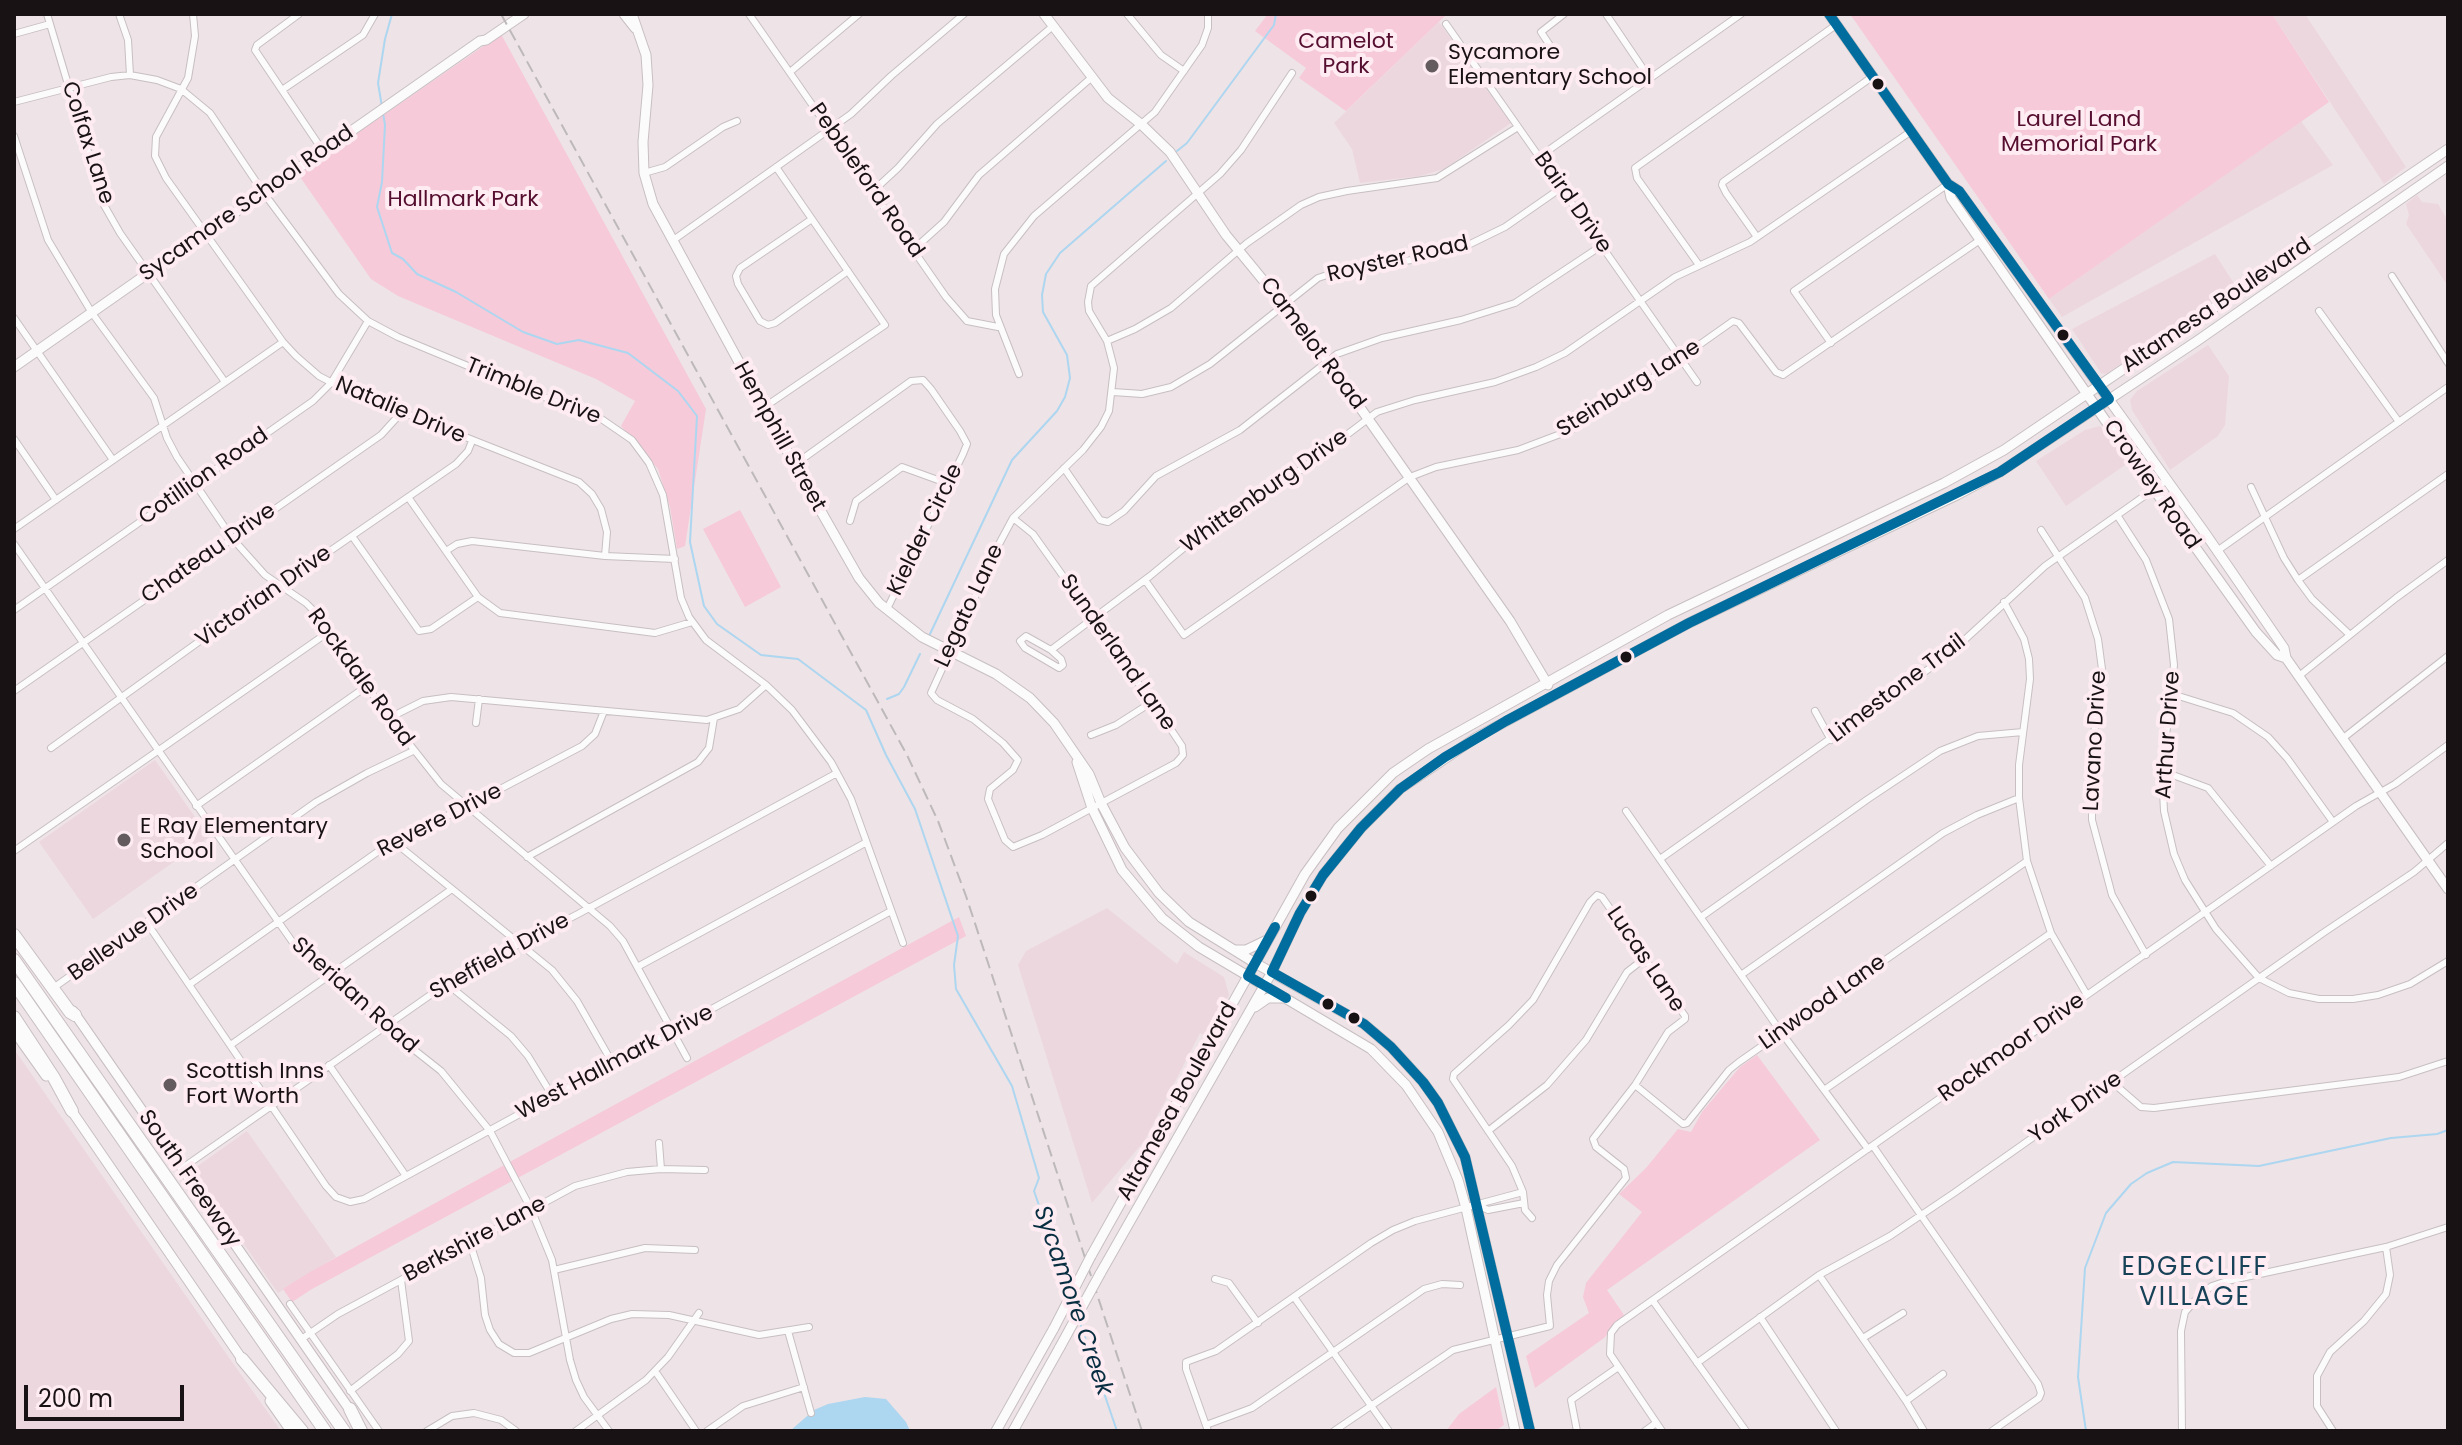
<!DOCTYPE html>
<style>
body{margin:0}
#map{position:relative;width:2462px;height:1445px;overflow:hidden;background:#eee3e6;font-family:Poppins,sans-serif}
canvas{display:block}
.frame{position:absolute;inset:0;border:16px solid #191214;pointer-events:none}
.scale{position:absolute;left:24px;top:1385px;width:160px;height:36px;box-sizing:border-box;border:4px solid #191214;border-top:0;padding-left:10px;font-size:24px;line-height:28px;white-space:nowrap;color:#191214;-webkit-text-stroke:6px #feecf2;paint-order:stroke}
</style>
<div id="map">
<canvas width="2462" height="1445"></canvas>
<div class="frame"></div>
<div class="scale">200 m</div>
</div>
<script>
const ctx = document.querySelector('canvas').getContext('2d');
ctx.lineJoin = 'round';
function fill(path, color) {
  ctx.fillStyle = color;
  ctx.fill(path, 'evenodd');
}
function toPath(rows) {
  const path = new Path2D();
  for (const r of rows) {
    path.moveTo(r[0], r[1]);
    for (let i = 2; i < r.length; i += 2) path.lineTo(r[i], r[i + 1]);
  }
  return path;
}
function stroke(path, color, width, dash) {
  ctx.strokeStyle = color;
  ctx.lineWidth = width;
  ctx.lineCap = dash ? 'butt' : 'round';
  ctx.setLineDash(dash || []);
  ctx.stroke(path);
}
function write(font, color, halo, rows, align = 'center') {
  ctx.font = font + ' Poppins,sans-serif';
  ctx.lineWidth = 8;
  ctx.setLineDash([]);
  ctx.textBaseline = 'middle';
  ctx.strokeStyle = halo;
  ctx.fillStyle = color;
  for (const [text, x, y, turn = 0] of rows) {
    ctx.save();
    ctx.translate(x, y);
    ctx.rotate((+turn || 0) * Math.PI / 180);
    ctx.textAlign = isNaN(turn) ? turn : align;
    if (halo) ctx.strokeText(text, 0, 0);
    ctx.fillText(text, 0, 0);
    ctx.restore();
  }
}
fill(toPath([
 [2272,14,2305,14,2406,167,2384,184],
 [1439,22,1511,123,1444,169,1420,176,1360,183,1352,149,1334,123],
 [2301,121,2333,165,2062,317,2049,299],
 [2417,195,2422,202,2438,204,2448,221,2448,286,2406,224,2409,215,2406,204],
 [2215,254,2235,285,2106,374,2101,373,2072,329],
 [2208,345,2229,376,2225,425,2218,436,2170,470,2132,410,2130,400,2137,391],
 [2100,426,2128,463,2066,506,2036,461,2085,430],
 [155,760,209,837,93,919,39,842],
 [1107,908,1177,964,1184,952,1224,977,1229,995,1208,1037,1200,1033,1145,1140,1092,1203,1018,965,1026,951],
 [14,1049,225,1352,281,1431,14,1431],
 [247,1131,336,1257,278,1293,192,1170]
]), '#edd7de');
fill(toPath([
 [1268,14,1443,14,1445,16,1346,111,1299,78,1306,68,1255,31],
 [1850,14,2272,14,2329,102,2049,299],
 [501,34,706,409,685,546,677,549,670,507,658,469,621,426,635,401,596,379,398,296,371,279,298,174],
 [740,510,781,587,745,607,703,529],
 [959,917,966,936,312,1289,292,1302,283,1289,310,1272,517,1158],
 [1757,1055,1820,1140,1607,1290,1624,1315,1604,1338,1535,1388,1526,1356,1589,1313,1583,1297,1586,1283,1642,1212,1619,1194,1646,1168,1678,1129,1691,1132,1702,1112,1740,1067],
 [1496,1387,1504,1425,1495,1431,1446,1431,1459,1414]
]), '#f6cad9');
fill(toPath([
 [865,1397,886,1399,906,1422,910,1431,790,1431,814,1410,828,1404]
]), '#add6f0');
stroke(toPath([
 [382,107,378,83,385,39,392,14],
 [383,113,385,125,382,182,377,207,392,253,403,259,417,274,456,292,523,332,557,344,579,340,628,353,678,391,697,416,690,542,704,606,717,624,761,655,798,659,866,710,886,755,915,809,958,936,954,965,956,989,1012,1086,1039,1178,1034,1191,1069,1292],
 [1177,151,1187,143,1274,25,1276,14],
 [930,634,1012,460,1057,411,1065,397,1070,378,1067,355,1043,312,1042,295,1046,274,1060,253,1166,161],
 [887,699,899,694,904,687,920,654],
 [1079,1320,1117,1431],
 [2086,1431,2078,1377,2085,1268,2106,1213,2131,1184,2147,1173,2173,1162,2259,1166,2391,1138,2437,1134,2448,1130]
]), '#add6f0', 2);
const street = toPath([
 [47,14,104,205,120,233,225,382],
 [119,14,128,40,130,75],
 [193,14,195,36,188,78,156,137,155,156,166,178,283,342,296,356,319,376,344,389,579,482,592,494,601,509,607,532,605,556],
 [299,14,257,45,255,50,323,151],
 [749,14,946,297,967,321,998,327],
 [1127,14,1161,55,1184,71],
 [1606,14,1650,79],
 [1446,24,1697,382],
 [14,34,50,24],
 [1557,56,1541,32,1564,14],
 [790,72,859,14],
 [282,90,363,35,375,14],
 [14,102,111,77,130,75,157,80,181,89,210,113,263,192,339,294,368,321,398,337,528,391,600,418,632,440,649,463,663,495,681,598,689,617,706,640,766,685,792,710,831,762,851,799,903,943],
 [14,136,48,240,92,313,154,398,167,438,177,457,232,538,265,575,306,603,319,616,389,718,441,784,610,926,623,941,687,1058],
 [1539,157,1741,14],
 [644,173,665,167,723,127,737,121],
 [872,192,898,168,937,124,1053,26],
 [812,219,740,268,736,276,738,284,760,321,768,325,775,323,848,271],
 [1757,237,1726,193,1722,185,1723,182,1872,77],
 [672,241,851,114,891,76,964,14],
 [914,249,944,222,979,175,1091,78],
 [1699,265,1637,178,1635,168,1836,25],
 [2392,276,2448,363],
 [2319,311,2399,422],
 [14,318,113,460],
 [1107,341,1135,329,1171,308,1247,243,1301,205,1319,197,1347,191,1437,178,1518,127],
 [1831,343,1794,291,1948,184],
 [1019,374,996,315,995,289,1004,254,1034,216,1155,112,1202,45,1208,28,1208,14],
 [1113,392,1142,394,1171,387,1210,364,1318,278,1351,267,1412,260,1462,248,1505,227,1561,188],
 [763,408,885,325,776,167],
 [14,439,56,500],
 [794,465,911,381,923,380,931,389,960,431,967,444,963,454,887,609],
 [1064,468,1100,520,1108,522,1124,511,1156,476,1240,430,1337,354,1382,338,1461,320,1515,303,1601,246],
 [2251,487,2284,558,2298,580,2312,599,2350,635],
 [408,497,478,597,500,613,655,633,692,622],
 [2117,515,2146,560,2169,619,2174,665,2162,771,2164,811,2174,854,2185,880,2216,929,2259,978,2289,993,2319,999,2353,999,2378,995,2410,984,2448,961],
 [1013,518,1033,534,1058,569,1172,731,1182,746,1183,755,1176,763,1107,800,1042,835,1013,847,1005,840,988,799,990,789,1013,770,1018,760,1003,743,973,719,937,700,931,693,998,546,1013,518,1083,450,1101,427,1109,411,1114,368,1107,341,1089,311,1088,302,1091,286,1220,174,1241,150,1292,73],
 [850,521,856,501,902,467,949,484],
 [14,529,283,342],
 [2041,530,2085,598,2098,639,2102,669,2092,751,2092,820,2112,895,2146,955],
 [352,536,419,631,431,629,478,597],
 [14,544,296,947,384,1026,441,1071,490,1131,531,1209,552,1260,570,1360,576,1380,584,1397,609,1431],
 [446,551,457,544,472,541,605,556,675,559],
 [2217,551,2448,387],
 [1145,580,1184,635,1410,477,1436,467,1518,450,1571,430,1658,374,1733,321,1739,323,1776,372,1783,375,1980,240],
 [2298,580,2448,474],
 [2004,602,2024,639,2029,659,2030,679,2019,765,2019,798,2027,861,2051,933,2087,995],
 [14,610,313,401,331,383,368,321],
 [1051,650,1061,659,1063,665,1059,668,1025,648,1020,641,1026,636,1051,650,1150,576,1208,528,1291,477,1377,412,1415,400,1495,382,1536,367,1565,353,1675,277,1750,242,1910,132],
 [2299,676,2396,598,2448,560],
 [14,691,381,435,401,413],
 [2172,694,2233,713,2268,737,2287,758,2333,822],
 [1815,711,1831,740],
 [389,718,423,701,451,697,707,720,739,709,766,685],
 [476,723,479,699],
 [1091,735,1116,725,1152,702],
 [2342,739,2448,656],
 [51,748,204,638,456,464,468,451,472,441],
 [2162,771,2208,788,2271,866],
 [196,806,367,686],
 [1626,811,1781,1032,1868,1149],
 [393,841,552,970,577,1001,613,1064],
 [14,851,330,631],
 [527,857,698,762,709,748,714,718],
 [1660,859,1947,656,2045,566,2167,480],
 [1701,917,1868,799,1940,751,1978,736,2023,732],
 [147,923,326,1186,336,1197,350,1202,364,1199,891,911],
 [639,966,865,843],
 [1741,975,1943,833,1977,815,2019,798],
 [446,983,511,1036,528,1056,553,1097],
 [190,984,393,841,466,807,582,746,595,734,604,711],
 [56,986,316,802,367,773,413,751],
 [232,1044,452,889],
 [329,1065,406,1176],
 [2112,1082,2141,1107,2154,1108,2399,1077,2448,1061],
 [1635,1085,1683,1124,1687,1123,1729,1070,1739,1062,2027,861],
 [1824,1090,2051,933],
 [1488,1131,1547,1085,1586,1040,1627,972,1645,958],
 [659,1143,661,1169],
 [1873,1146,2038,1384,2041,1393,2039,1398,1992,1431],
 [181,1169,459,975,578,914,837,773],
 [1478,1205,1488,1210,1524,1203],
 [470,1243,481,1278,485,1315,490,1330,499,1344,514,1353,529,1353,611,1319,632,1314,669,1315,759,1335,809,1327],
 [554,1270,645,1248,695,1250],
 [1819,1275,1906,1401,1924,1431],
 [1215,1279,1229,1283,1258,1323],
 [1294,1297,1389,1431],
 [1653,1301,1746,1431],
 [290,1304,379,1431],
 [1760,1317,1836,1431],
 [788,1331,811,1413],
 [1863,1338,1903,1313],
 [300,1340,338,1314,575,1186,627,1172,661,1169,705,1170],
 [1697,1363,1819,1275,1890,1236,1954,1193,2323,933,2414,872,2448,843],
 [655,1371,696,1431],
 [350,1391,398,1354,409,1341,401,1280],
 [1906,1401,1943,1374],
 [1206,1425,1252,1408,1424,1289,1442,1284,1460,1285],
 [427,1431,452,1416,474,1413,501,1420,516,1431],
 [576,1431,646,1380,668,1357,699,1313],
 [707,1431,743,1406,804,1387],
 [1208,1431,1186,1369,1186,1362,1216,1351,1371,1243,1393,1230,1415,1221,1523,1192],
 [1334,1431,1453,1350,1550,1326,1547,1295,1549,1281,1557,1265,1626,1178,1624,1169,1596,1147,1593,1139,1635,1085,1668,1032,1685,1019,1685,1016,1602,897,1597,895,1590,902,1533,1000,1509,1025,1454,1074,1453,1079,1512,1166,1523,1192,1525,1210,1532,1218],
 [1577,1431,1571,1400,1617,1368],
 [1645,1431,1656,1423],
 [1662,1431,1610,1354,1611,1333,1617,1325,2356,806,2395,784,2448,745],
 [2182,1431,2181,1331,2185,1312,2200,1295,2212,1286,2227,1281,2386,1247,2448,1227],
 [2333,1431,2317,1406,2317,1376,2330,1352,2364,1321,2386,1294,2390,1275,2386,1247]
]);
const secondary = toPath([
 [624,14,635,28],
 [632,14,646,55,648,85,643,142,644,173,653,204,802,478,859,578,879,603,922,637,996,674,1030,698,1054,723,1089,774,1101,803,1125,848,1159,893,1189,922,1255,963,1364,1024,1391,1047,1423,1082,1438,1103,1465,1157,1530,1431],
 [1044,14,1108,98,1142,125,1170,152,1226,235,1314,342,1510,621,1548,685],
 [1829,14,1948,184,1951,198,2130,456,2256,632,2277,655,2286,658],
 [1948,184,1959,191,2205,533,2284,648,2286,658,2448,889],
 [14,367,480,41,486,40,524,14],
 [1077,762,1092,808,1122,870,1162,918,1199,947,1371,1049,1406,1085,1438,1132,1458,1180,1466,1208,1515,1431],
 [1236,950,1246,950,1267,940],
 [1255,1007,1268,998,1284,998],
 [73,1011,352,1413],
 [14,1031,46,1076],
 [69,1107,244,1362],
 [1091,1256,1305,874,1338,828,1393,773,1428,749,1668,615,1944,483,2004,450,2448,149],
 [1100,1274,1272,972,1300,913,1323,875,1361,828,1400,789,1477,737,1689,623,1957,495,2000,472,2197,341,2448,166],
 [270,1401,291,1431],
 [996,1431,1054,1328],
 [1013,1431,1060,1347]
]);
const highway = toPath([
 [14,935,70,1012,75,1015],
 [14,960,344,1431],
 [14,983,325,1431],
 [14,1017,54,1078,72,1111],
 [242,1359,302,1431],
 [350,1409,361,1431]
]);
stroke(street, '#c7bfc1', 8);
stroke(secondary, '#c7bfc1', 11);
stroke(highway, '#c7bfc1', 14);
stroke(street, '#fcfbfb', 6);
stroke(secondary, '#fcfbfb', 9);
stroke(highway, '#fcfbfb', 12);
stroke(toPath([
 [501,14,907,755,938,821,966,896,1142,1431]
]), '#bdb9bb', 2, [12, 6]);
const secondaryBridge = toPath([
 [1054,1328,1091,1256],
 [1060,1347,1100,1274]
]);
stroke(secondaryBridge, '#c7bfc1', 11, []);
stroke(secondaryBridge, '#fcfbfb', 9);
stroke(toPath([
 [1275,927,1248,976,1286,998],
 [1530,1431,1465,1157,1438,1103,1423,1082,1391,1047,1364,1024,1272,972,1300,913,1323,875,1361,828,1400,789,1445,757,1506,721,1689,623,2000,472,2109,399,1959,191,1948,184,1829,14]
]), '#006d9e', 10);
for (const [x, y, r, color] of [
 [1432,66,8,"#645b5e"],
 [1878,84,7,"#191214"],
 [2063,335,7,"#191214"],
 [1626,657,7,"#191214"],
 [124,840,8,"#645b5e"],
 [1311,896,7,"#191214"],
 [1328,1004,7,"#191214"],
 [1354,1018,7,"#191214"],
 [170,1085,8,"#645b5e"]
]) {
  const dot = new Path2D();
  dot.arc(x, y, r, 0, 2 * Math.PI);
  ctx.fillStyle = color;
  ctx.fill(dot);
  stroke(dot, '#feecf2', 3);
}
write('22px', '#560e30', '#feecf2', [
 ["Camelot",1346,42],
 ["Park",1346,67],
 ["Laurel Land",2079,120],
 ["Memorial Park",2079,145],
 ["Hallmark Park",463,200]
]);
write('22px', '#191214', '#feecf2', [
 ["Sycamore",1448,53],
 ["Elementary School",1448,78],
 ["E Ray Elementary",140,827],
 ["School",140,852],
 ["Scottish Inns",186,1072],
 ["Fort Worth",186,1097]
], 'left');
write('22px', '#191214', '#feecf2', [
 ["Colfax Lane",87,143,72],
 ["Pebbleford Road",866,181,55],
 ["Baird Drive",1572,203,55],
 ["Sycamore School Road",247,204,-35],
 ["Royster Road",1398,260,-13],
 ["Altamesa Boulevard",2217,306,-34],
 ["Camelot Road",1312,344,53],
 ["Steinburg Lane",1629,389,-32],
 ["Trimble Drive",533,392,22],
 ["Natalie Drive",400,411,23],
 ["Hemphill Street",779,437,61],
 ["Cotillion Road",204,477,-35],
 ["Crowley Road",2151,485,55],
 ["Whittenburg Drive",1265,492,-35],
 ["Kielder Circle",926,530,-64],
 ["Chateau Drive",209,554,-35],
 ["Victorian Drive",264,597,-35],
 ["Legato Lane",970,606,-65],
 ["Sunderland Lane",1117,653,55],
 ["Rockdale Road",360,678,54],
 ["Limestone Trail",1898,689,-37],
 ["Arthur Drive",2169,735,-86],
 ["Lavano Drive",2096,741,-87],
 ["Revere Drive",440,821,-27],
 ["Bellevue Drive",134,933,-35],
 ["Sheffield Drive",500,957,-29],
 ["Lucas Lane",1645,960,56],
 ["Sheridan Road",354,996,42],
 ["Linwood Lane",1823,1003,-35],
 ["Rockmoor Drive",2012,1048,-35],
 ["West Hallmark Drive",615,1063,-28],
 ["Altamesa Boulevard",1178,1102,-61],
 ["York Drive",2076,1108,-35],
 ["South Freeway",189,1179,55],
 ["Berkshire Lane",475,1240,-28]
]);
write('italic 24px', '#092e41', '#feecf2', [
 ["Sycamore Creek",1072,1301,71]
]);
ctx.letterSpacing = '2px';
write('26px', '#184258', '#feecf2', [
 ["EDGECLIFF",2195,1268],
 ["VILLAGE",2195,1298]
]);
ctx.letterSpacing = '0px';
</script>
